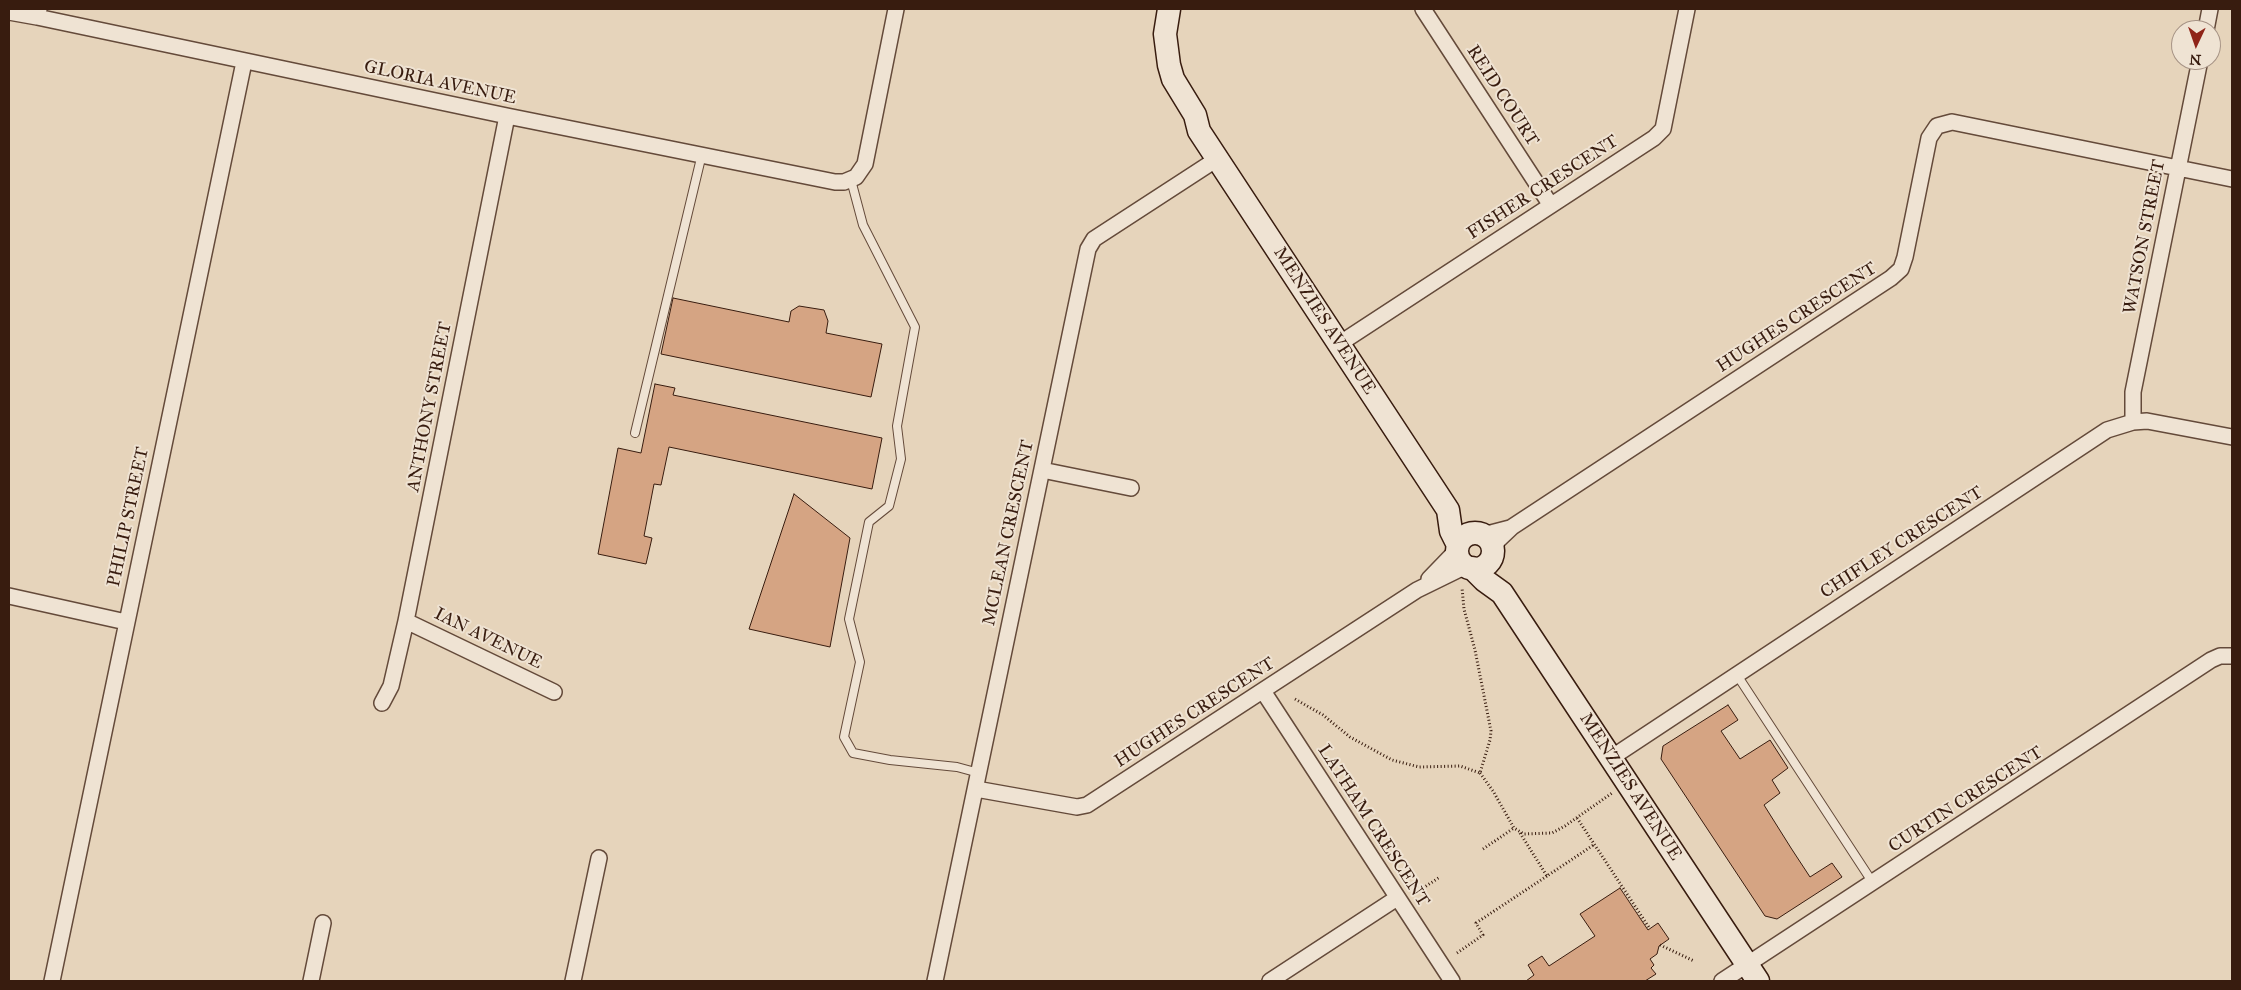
<!DOCTYPE html>
<style>
body{margin:0}
#map{position:relative;width:2241px;height:990px;overflow:hidden;background:#e6d4bb;font-family:"IM FELL Great Primer",serif}
canvas{display:block}
.frame{position:absolute;inset:0;border:10px solid #381c0f;pointer-events:none}
.north{position:absolute;left:2171px;top:20px;width:50px;height:50px;box-sizing:border-box;background:#efe3d3;border:1px solid #a69385;border-radius:50%;rotate:183deg;font-size:14px;font-weight:700;line-height:20px;text-align:center;color:#381c0f}
.north::after{content:'';display:block;margin:auto;width:18px;height:22px;background:#8f2418;clip-path:polygon(50% 0,100% 100%,50% 72%,0 100%)}
</style>
<div id="map">
<canvas width="2241" height="990"></canvas>
<div class="frame"></div>
<div class="north">N</div>
</div>
<script>
const ctx = document.querySelector('canvas').getContext('2d');
ctx.lineJoin = 'round';
function fill(path, color) {
  ctx.fillStyle = color;
  ctx.fill(path, 'evenodd');
}
function toPath(rows) {
  const path = new Path2D();
  for (const r of rows) {
    if (r.length === 3) {
      path.moveTo(r[0] + r[2], r[1]);
      path.arc(r[0], r[1], r[2], 0, 2 * Math.PI);
      continue;
    }
    path.moveTo(r[0], r[1]);
    for (let i = 2; i < r.length; i += 2) path.lineTo(r[i], r[i + 1]);
  }
  return path;
}
function stroke(path, color, width, dash) {
  ctx.strokeStyle = color;
  ctx.lineWidth = width;
  ctx.lineCap = dash ? 'butt' : 'round';
  ctx.setLineDash(dash || []);
  ctx.stroke(path);
}
function write(font, color, halo, rows, align = 'center') {
  ctx.font = font + ' "IM FELL Great Primer",serif';
  ctx.lineWidth = 4;
  ctx.setLineDash([]);
  ctx.textBaseline = 'middle';
  ctx.strokeStyle = halo;
  ctx.fillStyle = color;
  for (const [text, x, y, turn = 0] of rows) {
    ctx.save();
    ctx.translate(x, y);
    ctx.rotate((+turn || 0) * Math.PI / 180);
    ctx.textAlign = isNaN(turn) ? turn : align;
    if (halo) ctx.strokeText(text, 0, 0);
    ctx.fillText(text, 0, 0);
    ctx.restore();
  }
}
const building = toPath([
 [673,298,789,322,791,311,799,306,824,310,828,321,826,333,882,344,871,397,661,354,673,298],
 [655,384,675,388,673,395,882,438,872,489,669,447,661,485,654,484,644,536,652,538,646,564,598,554,618,448,641,453,655,384],
 [794,494,850,538,830,647,749,629,794,494],
 [1728,705,1738,720,1721,731,1740,759,1770,740,1788,768,1772,780,1780,793,1764,805,1791,848,1810,877,1832,863,1842,877,1777,919,1765,916,1661,759,1663,746,1728,705],
 [1620,888,1648,930,1658,923,1669,939,1659,946,1657,954,1650,959,1654,965,1651,968,1656,974,1645,981,1526,981,1534,975,1528,965,1542,956,1549,966,1595,936,1580,914,1620,888]
]);
fill(building, '#d5a483');
stroke(building, '#381c0f', 1);
const lane = toPath([
 [851,180,863,225,915,327,897,426,901,459,889,506,869,522,849,619,860,662,844,737,853,753,890,760,957,767,979,773],
 [635,433,702,154],
 [1737,675,1873,883]
]);
const street = toPath([
 [1423,9,1550,204],
 [9,12,37,17,39,9],
 [37,17,507,116,835,182,844,182,856,177,865,164,896,9],
 [2206,30,2210,9],
 [1339,344,1654,138,1663,129,1687,9],
 [2133,422,2133,392,2200,60],
 [1042,470,1131,488],
 [1483,535,1510,528],
 [1492,546,1512,527,1891,278,1901,269,1905,257,1929,138,1937,126,1952,122,2232,179],
 [1429,579,1457,550],
 [9,596,126,622],
 [406,621,554,692],
 [1263,691,1452,981],
 [382,703,391,686,406,621,507,116],
 [1611,758,2107,430,2133,422,2147,421,2232,437],
 [976,789,1077,807,1087,805,1417,590,1466,566],
 [52,981,244,62],
 [311,981,323,923],
 [573,981,599,858],
 [935,981,1088,249,1094,239,1217,159],
 [1270,981,1397,898],
 [1722,981,2211,660,2220,656,2232,656]
]);
const secondary = toPath([
 [1169,9,1165,34,1169,65,1173,79,1195,115,1199,131,1448,510,1451,531,1458,545],
 [1475,551,18],
 [1472,568,1484,580,1502,593,1758,981]
]);
stroke(lane, '#644a3a', 10);
stroke(street, '#644a3a', 18);
stroke(secondary, '#381c0f', 25);
stroke(toPath([
 [1295,699,1323,715,1350,737,1392,760,1419,767,1460,766,1480,773,1490,740,1491,731,1475,650,1464,609,1462,588],
 [1480,773,1493,791,1514,828,1524,834,1552,833,1565,826,1612,793],
 [1577,818,1650,929],
 [1520,833,1547,876,1595,844],
 [1483,849,1514,828],
 [1417,892,1440,877],
 [1660,945,1694,961],
 [1457,953,1483,935,1476,923,1547,876]
]), '#381c0f', 3, [1, 2.5]);
stroke(lane, '#efe3d3', 8);
stroke(street, '#efe3d3', 15);
stroke(secondary, '#efe3d3', 22);
write('18px', '#381c0f', '#efe3d3', [
 ["GLORIA AVENUE",440,83,12],
 ["REID COURT",1502,96,57],
 ["FISHER CRESCENT",1543,188,-33],
 ["WATSON STREET",2145,237,-79],
 ["HUGHES CRESCENT",1797,318,-33],
 ["MENZIES AVENUE",1324,321,57],
 ["ANTHONY STREET",430,407,-79],
 ["PHILIP STREET",129,517,-78],
 ["MCLEAN CRESCENT",1009,533,-78],
 ["CHIFLEY CRESCENT",1902,543,-33],
 ["IAN AVENUE",488,639,26],
 ["HUGHES CRESCENT",1195,713,-33],
 ["MENZIES AVENUE",1630,787,57],
 ["CURTIN CRESCENT",1966,800,-33],
 ["LATHAM CRESCENT",1373,826,57]
]);
</script>
